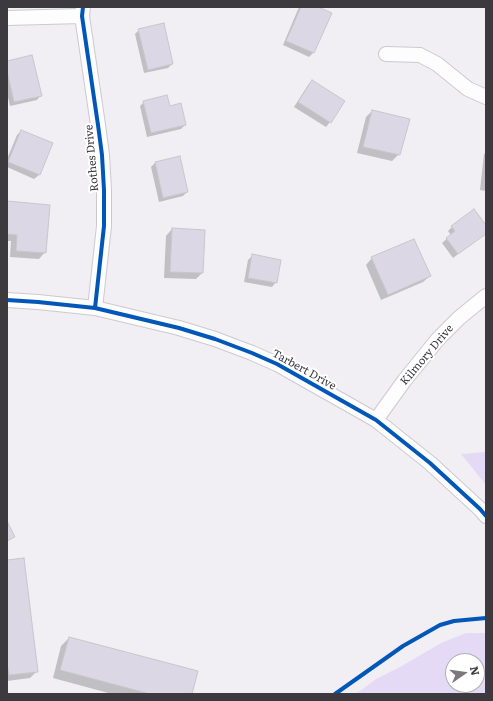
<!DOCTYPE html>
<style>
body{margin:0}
#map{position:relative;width:493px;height:701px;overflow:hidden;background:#f1eff4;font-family:Literata,serif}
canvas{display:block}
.frame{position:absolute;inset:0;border:8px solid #3c3a3e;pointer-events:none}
.north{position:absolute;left:445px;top:653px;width:40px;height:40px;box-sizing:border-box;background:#fff;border:1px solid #b1b0b2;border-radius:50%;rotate:77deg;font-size:11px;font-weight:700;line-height:16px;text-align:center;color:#3c3a3e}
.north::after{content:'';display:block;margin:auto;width:14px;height:18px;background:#7b797e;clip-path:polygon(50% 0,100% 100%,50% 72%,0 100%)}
</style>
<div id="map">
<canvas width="493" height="701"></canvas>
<div class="frame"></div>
<div class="north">N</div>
</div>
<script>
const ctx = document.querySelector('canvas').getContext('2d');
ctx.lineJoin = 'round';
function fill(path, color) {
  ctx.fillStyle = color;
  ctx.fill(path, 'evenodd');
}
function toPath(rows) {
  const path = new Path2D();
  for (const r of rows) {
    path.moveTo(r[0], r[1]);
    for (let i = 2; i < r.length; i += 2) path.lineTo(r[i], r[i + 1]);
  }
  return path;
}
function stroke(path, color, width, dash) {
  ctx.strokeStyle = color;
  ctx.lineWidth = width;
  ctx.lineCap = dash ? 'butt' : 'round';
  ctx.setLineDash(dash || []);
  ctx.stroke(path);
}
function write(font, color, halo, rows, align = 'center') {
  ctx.font = font + ' Literata,serif';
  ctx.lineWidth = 4;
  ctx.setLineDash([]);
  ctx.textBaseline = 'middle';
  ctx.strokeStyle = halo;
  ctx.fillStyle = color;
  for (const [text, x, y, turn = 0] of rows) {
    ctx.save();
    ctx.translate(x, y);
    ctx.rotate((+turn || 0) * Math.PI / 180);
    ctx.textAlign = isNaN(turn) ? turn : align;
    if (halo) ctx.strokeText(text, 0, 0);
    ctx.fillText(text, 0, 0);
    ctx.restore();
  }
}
fill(toPath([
 [486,452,486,485,461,454],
 [466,633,486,633,486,694,356,694,376,679,400,667,441,643],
 [453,661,477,661,477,685,453,685]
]), '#e5daf6');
fill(toPath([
 [299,7,316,7,313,53,309,57,283,45],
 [139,30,172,64,168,68,144,73,135,34],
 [7,62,41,95,37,100,10,106,7,93],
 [312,81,343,101,330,122,326,127,294,107,308,85],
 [144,102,169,107,185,125,181,129,147,137,140,106],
 [372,111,399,154,392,161,357,153,366,117],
 [21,131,51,144,39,175,34,179,7,167,7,159,17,135],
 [486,152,486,191,480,190,484,154],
 [155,163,187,192,183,196,159,202,151,167],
 [7,202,45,252,39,259,10,257,11,241,7,241],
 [452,227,486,227,486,233,453,258,442,243,451,235,448,231],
 [172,229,204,231,202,273,196,279,164,278,166,236],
 [253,255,276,282,272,287,244,282,248,260],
 [372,258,430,276,423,282,381,300,366,265],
 [7,561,37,671,30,678,7,681],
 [69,638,191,694,112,694,53,678,61,646]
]), '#0003');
const building = toPath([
 [301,7,318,7,332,13,314,53,286,41,301,7],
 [164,23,173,64,148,70,138,29,164,23],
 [32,55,42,96,14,102,7,71,7,61,32,55],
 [312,80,345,101,331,123,298,102,312,80],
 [167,95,170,106,181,103,186,125,151,133,143,101,167,95],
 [372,110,410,119,400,155,363,147,372,110],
 [21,130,53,143,40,175,8,162,21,130],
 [180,156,188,192,163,198,155,162,180,156],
 [7,201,50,205,46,253,16,251,17,235,7,234,7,201],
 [474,209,486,225,486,234,458,254,446,238,455,231,451,226,474,209],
 [172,228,205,230,203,273,170,272,172,228],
 [414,239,431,276,388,295,371,257,414,239],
 [252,254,281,260,277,283,248,278,252,254],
 [7,521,15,537,7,541,7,521],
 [24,558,38,672,9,675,7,663,7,560,24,558],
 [69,637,198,671,192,694,150,694,60,670,69,637]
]);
fill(building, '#dcd7e4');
stroke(building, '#c8c6cb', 1);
const street = toPath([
 [83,7,82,16,98,125,102,155,104,190,104,226,95,308],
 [7,18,82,16],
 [386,54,420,55,437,64,468,89,486,97],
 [7,300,38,302,95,308,179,328,215,339,252,353,277,364,376,420,430,463,480,509,486,516],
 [376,420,404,381,438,339,459,318,486,296]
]);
stroke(street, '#cccace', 16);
stroke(street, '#fdfdfd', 14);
stroke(toPath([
 [83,7,82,16,98,125,102,155,104,190,104,226,95,308],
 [7,300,38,302,95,308,179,328,215,339,252,353,277,364,376,420,430,463,480,509,486,516],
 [335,694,403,646,440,625,454,621,486,618]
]), '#0057b8', 4);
write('11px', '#3c3a3e', '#fff', [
 ["Rothes Drive",92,158,-95],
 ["Kilmory Drive",427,355,-50],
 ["Tarbert Drive",304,370,29]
]);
</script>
